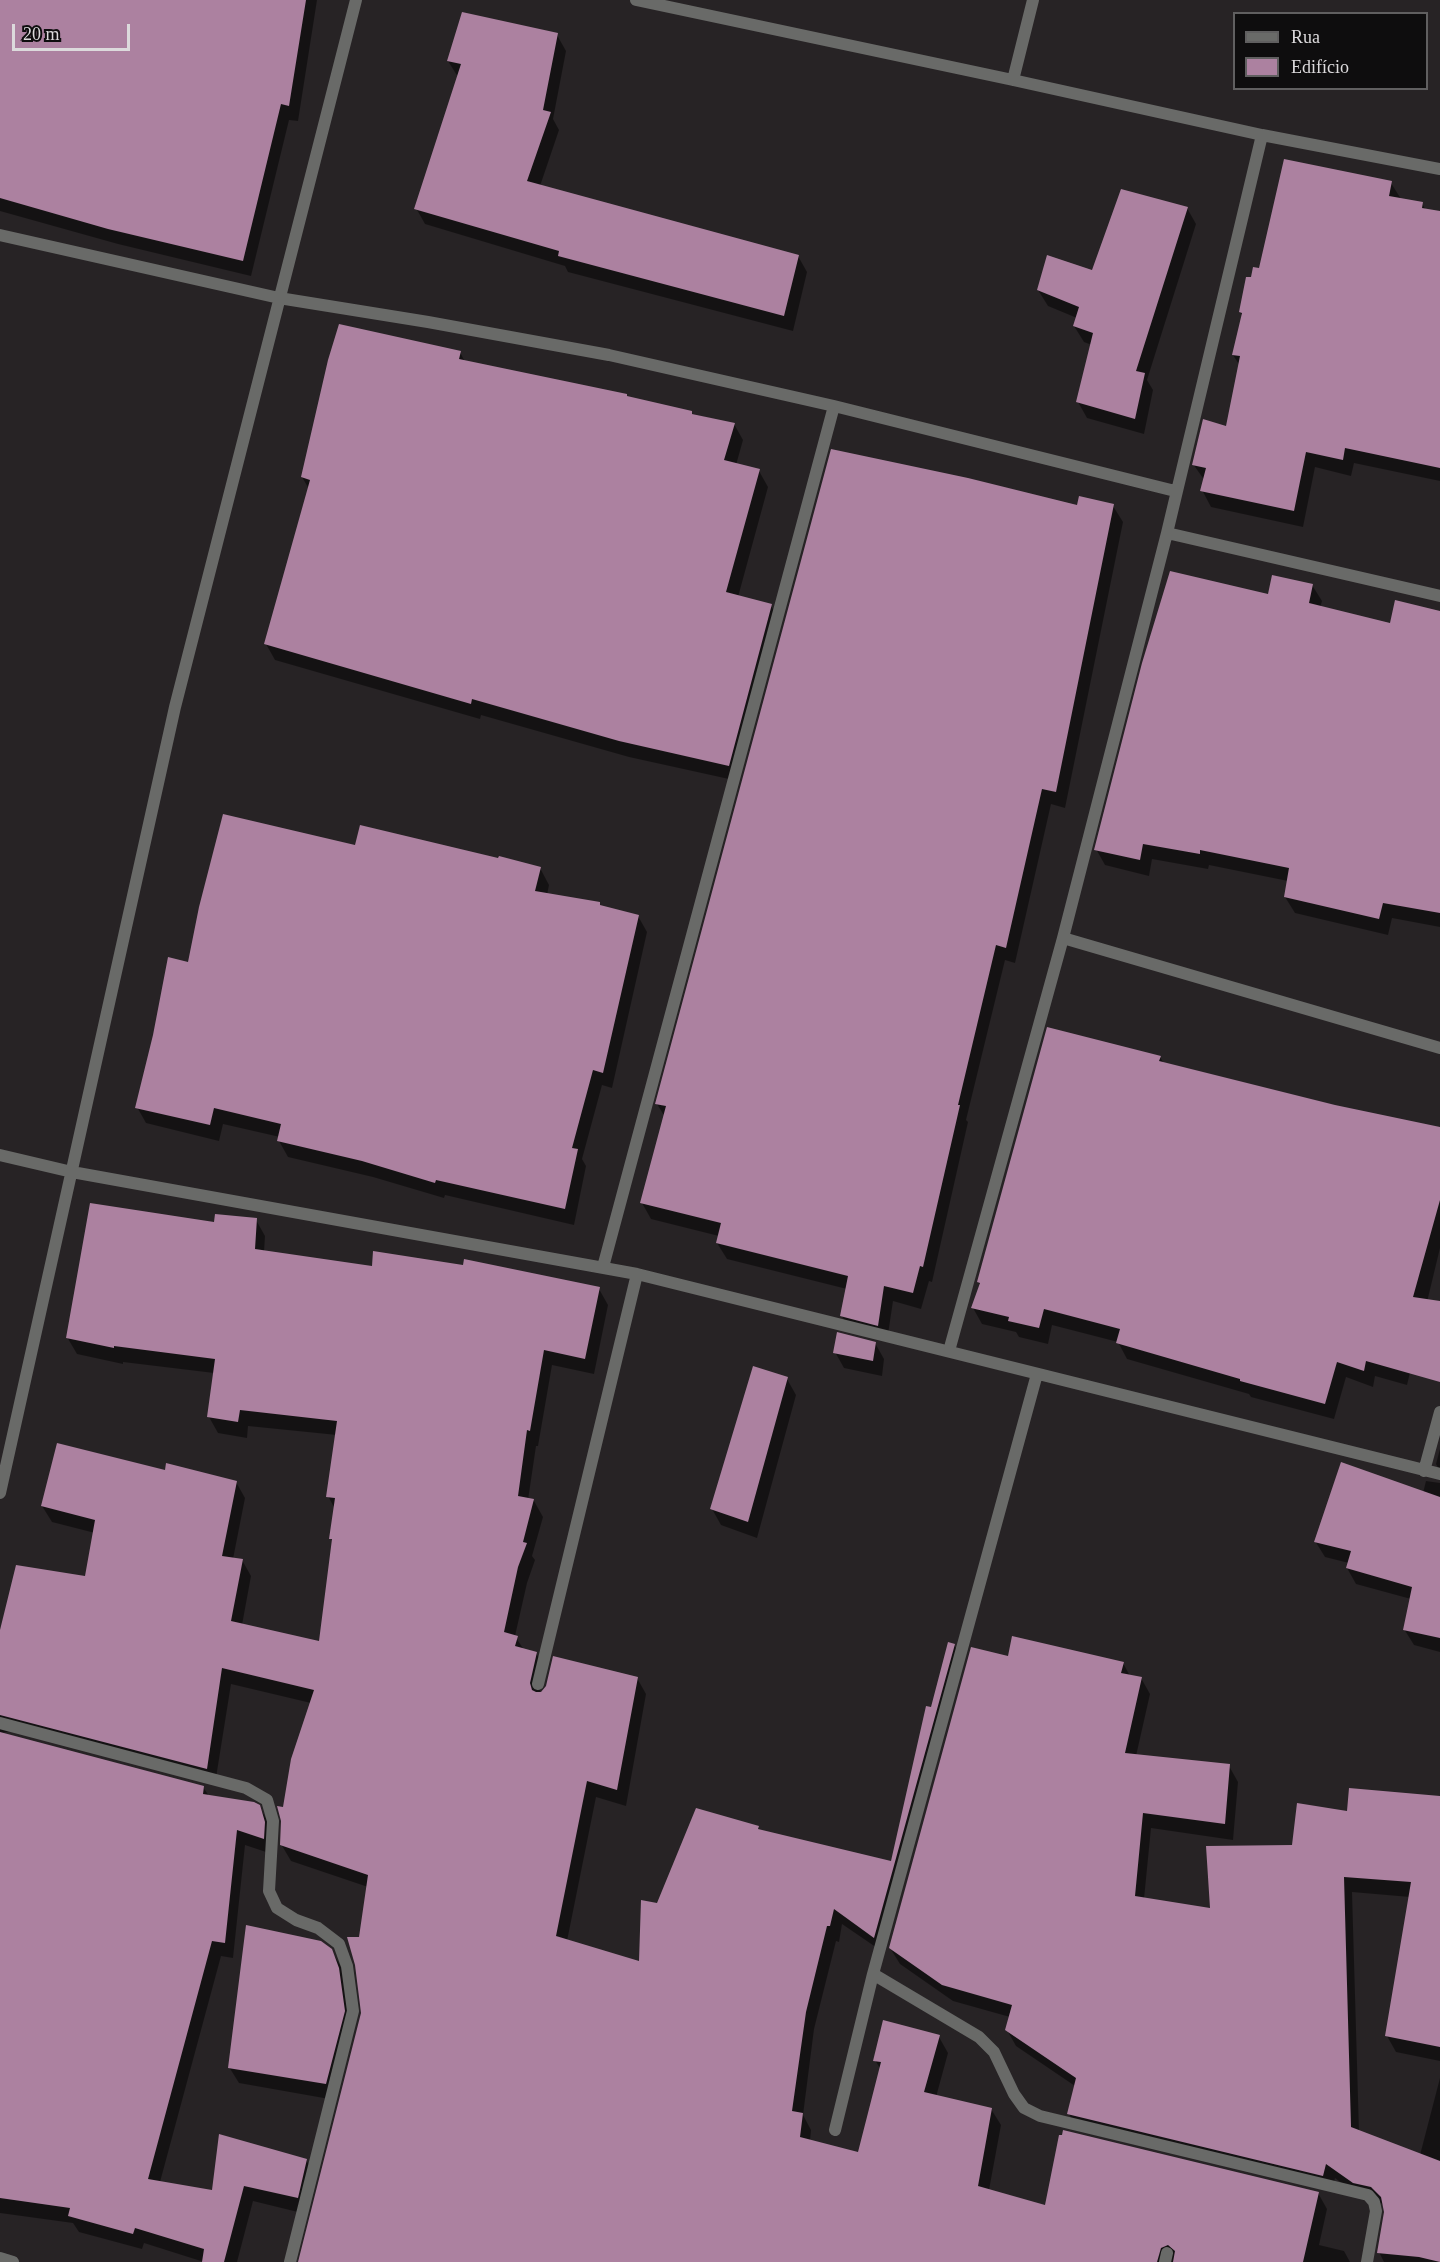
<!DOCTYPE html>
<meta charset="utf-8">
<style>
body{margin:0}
#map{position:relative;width:1440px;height:2262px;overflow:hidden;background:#272325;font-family:Georgia,serif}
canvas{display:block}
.legend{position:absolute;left:1233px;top:12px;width:195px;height:78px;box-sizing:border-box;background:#0e0d0e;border:2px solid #605f60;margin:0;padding:8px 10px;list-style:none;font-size:18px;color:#dcdadc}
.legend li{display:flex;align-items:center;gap:12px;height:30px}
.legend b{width:30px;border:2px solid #605f60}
.scale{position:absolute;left:12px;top:24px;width:118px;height:27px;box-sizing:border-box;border:3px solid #dcdadc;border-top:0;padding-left:8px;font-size:18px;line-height:21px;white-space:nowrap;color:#dcdadc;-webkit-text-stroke:4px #0e0d0e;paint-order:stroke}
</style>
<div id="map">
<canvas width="1440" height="2262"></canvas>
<ul class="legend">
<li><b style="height:8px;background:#696a68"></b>Rua</li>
<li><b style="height:16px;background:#ac81a0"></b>Edifício</li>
</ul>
<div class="scale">20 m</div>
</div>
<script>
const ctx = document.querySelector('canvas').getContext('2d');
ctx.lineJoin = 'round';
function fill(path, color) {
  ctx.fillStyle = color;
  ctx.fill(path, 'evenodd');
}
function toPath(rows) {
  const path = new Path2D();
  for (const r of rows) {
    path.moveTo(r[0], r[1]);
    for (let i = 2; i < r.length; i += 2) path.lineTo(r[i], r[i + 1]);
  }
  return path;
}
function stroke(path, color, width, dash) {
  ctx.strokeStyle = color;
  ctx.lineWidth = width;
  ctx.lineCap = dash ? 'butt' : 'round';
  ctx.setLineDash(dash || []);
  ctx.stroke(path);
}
fill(toPath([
 [0,0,317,0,298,121,289,120,251,276,118,244,0,211],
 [557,35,566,51,553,119,559,130,540,186,798,256,807,272,793,331,568,272,565,266,425,224,416,208,458,77,448,61],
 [1391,183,1401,199,1422,203,1426,211,1440,213,1440,481,1354,463,1351,476,1315,467,1303,527,1211,507,1202,490,1205,481,1193,464,1227,427,1240,366,1233,355,1242,316,1240,312,1252,279,1260,270],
 [1187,208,1196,224,1147,380,1153,390,1144,434,1087,418,1078,402,1092,345,1084,342,1074,326,1077,318,1048,306,1038,290,1093,272],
 [460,352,465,362,627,398,734,424,743,440,736,465,759,471,768,487,738,597,771,606,781,622,738,781,629,757,481,715,480,719,275,660,266,644,309,489,302,477],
 [1113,506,1123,522,1065,808,1051,804,1015,963,1005,960,966,1120,968,1122,932,1282,929,1281,921,1309,893,1301,887,1341,851,1332,842,1316,847,1289,727,1259,717,1243,719,1236,651,1219,642,1203,665,1117,657,1104,1078,507],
 [1312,585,1322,601,1320,608,1391,625,1440,617,1440,927,1392,918,1388,935,1295,913,1285,897,1288,881,1209,865,1208,869,1152,859,1149,876,1105,865,1096,849,1269,596],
 [356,846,540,868,549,885,547,895,599,904,602,907,638,916,647,932,612,1088,602,1085,582,1159,586,1166,574,1225,445,1195,444,1198,373,1177,288,1157,279,1141,280,1137,223,1124,219,1141,146,1123,137,1107,189,964],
 [1160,1057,1164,1064,1335,1106,1440,1129,1440,1248,1407,1385,1375,1376,1373,1387,1346,1377,1334,1419,1251,1397,1249,1394,1127,1359,1118,1342,1052,1325,1048,1344,1019,1337,1016,1332,982,1324,973,1308,981,1286,978,1282],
 [256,1220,265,1236,264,1252,373,1267,599,1289,608,1305,594,1374,552,1365,538,1446,536,1446,528,1500,534,1501,543,1517,532,1556,535,1560,527,1583,515,1636,524,1650,536,1653,546,1669,539,1695,637,1678,646,1694,626,1806,596,1797,567,1941,640,1963,658,1905,758,1828,760,1832,892,1863,932,1709,954,1645,963,1661,883,1952,842,1924,839,1942,836,1941,814,2029,803,2115,811,2130,810,2141,860,2154,881,2070,875,2060,939,2037,948,2053,936,2097,991,2109,1001,2125,989,2190,1047,2207,1318,2193,1327,2209,1319,2245,1344,2251,1350,2262,300,2262,363,2013,360,1938,368,1887,291,1861,281,1844,284,1809,311,1703,231,1684,215,1784,12,1731,1,1733,203,1787,209,1796,259,1807,269,1823,272,1854,245,1845,233,1958,221,1956,160,2182,213,2191,306,2160,316,2176,306,2214,253,2201,237,2262,204,2262,144,2243,142,2249,79,2232,73,2223,0,2213,0,1636,86,1578,95,1533,52,1522,42,1506,166,1472,236,1482,245,1498,233,1559,242,1560,251,1576,242,1625,321,1643,333,1543,331,1538,335,1509,328,1496,337,1435,248,1426,247,1438,218,1433,209,1417,214,1373,123,1362,123,1364,77,1354,67,1337,216,1223],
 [875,1343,884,1359,882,1376,844,1368,835,1352],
 [787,1379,796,1395,757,1538,721,1525,712,1509],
 [1440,1449,1440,1471,1436,1464],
 [1426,1481,1440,1483,1440,1652,1414,1645,1404,1629,1411,1599,1356,1584,1347,1568,1349,1563,1325,1557,1315,1541,1421,1501],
 [1009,1657,1123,1663,1130,1676,1141,1678,1150,1694,1136,1756,1229,1766,1238,1782,1233,1840,1151,1828,1144,1899,1212,1910,1294,1847,1349,1812,1440,1796,1440,2061,1396,2052,1387,2036,1410,1897,1352,1892,1359,2132,1420,2155,1440,2078,1440,2262,1384,2262,1379,2252,1386,2212,1384,2206,1381,2203,1363,2199,1335,2178,1332,2191,1078,2130,1069,2114,1075,2086,1016,2046,1007,2030,1010,2017,953,2001,900,1964,890,1948],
 [331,1950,341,1967,347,1986,353,2028,335,2100,239,2083,229,2067]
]), '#0007');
fill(toPath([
 [0,0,306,0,289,106,281,104,243,261,108,229,0,198],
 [462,12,558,33,543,110,551,112,527,181,799,255,784,316,558,256,559,251,414,209,461,64,447,61],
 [1284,159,1392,181,1389,196,1423,202,1422,208,1440,211,1440,468,1345,448,1343,460,1306,452,1294,511,1200,491,1206,468,1192,465,1203,419,1226,426,1240,356,1232,355,1242,313,1239,312,1246,277,1251,277,1253,267,1259,268],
 [1121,189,1188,207,1136,371,1145,373,1135,419,1076,402,1093,333,1073,326,1079,307,1037,290,1047,255,1092,270],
 [339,324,461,351,459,359,627,394,627,396,692,411,692,414,735,423,724,460,760,469,726,592,772,604,729,766,619,741,472,699,471,704,264,644,310,480,301,477,328,360],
 [831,449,968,478,1077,505,1079,496,1114,504,1056,792,1042,789,1006,948,996,945,958,1105,960,1105,923,1267,920,1266,913,1293,884,1286,878,1326,840,1316,848,1276,716,1243,721,1223,640,1203,666,1106,655,1104],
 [1170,571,1268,594,1272,575,1313,584,1309,603,1390,623,1395,600,1440,611,1440,913,1383,903,1379,919,1284,897,1289,868,1200,850,1200,854,1143,844,1140,860,1094,850,1142,663],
 [223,814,355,845,360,825,498,858,499,856,541,867,535,891,600,902,600,905,639,915,603,1073,593,1070,572,1148,578,1149,565,1209,436,1180,435,1183,362,1161,277,1141,281,1124,214,1108,210,1125,135,1108,153,1035,168,957,188,962,199,907],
 [1047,1027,1161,1056,1159,1061,1335,1105,1440,1127,1440,1200,1413,1297,1440,1301,1440,1382,1366,1361,1364,1371,1337,1362,1325,1404,1240,1381,1240,1379,1116,1343,1120,1329,1044,1309,1039,1328,1008,1321,1009,1317,971,1308,980,1283,977,1282],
 [90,1203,214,1222,215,1214,257,1218,255,1249,372,1266,373,1251,463,1265,464,1259,600,1287,585,1359,544,1350,530,1431,527,1430,518,1496,534,1499,523,1542,527,1543,518,1567,504,1632,518,1636,515,1646,537,1652,530,1683,532,1690,536,1692,541,1692,546,1686,553,1656,638,1677,617,1790,587,1781,556,1936,639,1961,641,1900,657,1903,696,1808,759,1826,758,1829,891,1861,926,1706,931,1707,948,1642,955,1644,874,1938,834,1909,830,1926,827,1926,806,2012,792,2111,803,2113,800,2137,858,2152,881,2062,873,2061,883,2020,940,2035,924,2092,992,2108,978,2186,1045,2205,1059,2135,1062,2135,1063,2130,1319,2192,1303,2262,1173,2262,1175,2251,1168,2245,1161,2248,1157,2262,298,2262,361,2013,355,1965,347,1937,359,1937,368,1875,280,1845,281,1821,277,1806,283,1807,291,1759,314,1690,222,1668,207,1769,0,1715,0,1630,16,1565,85,1576,95,1520,41,1506,57,1443,165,1470,166,1463,237,1481,222,1556,243,1559,231,1621,319,1641,332,1539,329,1539,335,1498,326,1497,337,1421,240,1410,238,1422,207,1417,215,1359,114,1346,114,1348,66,1338],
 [837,1332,876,1342,873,1361,833,1353],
 [753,1366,788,1377,748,1522,710,1509],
 [1341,1462,1440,1497,1440,1638,1403,1630,1412,1587,1346,1568,1351,1551,1314,1542],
 [1012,1636,1124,1662,1121,1673,1142,1677,1125,1753,1230,1764,1225,1824,1143,1813,1135,1896,1210,1908,1206,1846,1292,1845,1297,1803,1347,1811,1349,1788,1440,1796,1440,2047,1385,2036,1411,1882,1344,1877,1351,2127,1440,2161,1440,2262,1419,2257,1377,2253,1384,2212,1381,2197,1371,2187,1353,2183,1326,2164,1323,2176,1067,2114,1076,2078,1005,2030,1012,2005,942,1985,889,1948,971,1647,1008,1656],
 [0,1732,204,1786,203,1794,254,1802,260,1805,265,1822,264,1839,237,1830,225,1943,212,1941,148,2179,212,2190,219,2134,307,2159,298,2198,244,2186,224,2262,202,2262,204,2249,135,2228,133,2234,68,2216,70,2208,0,2198],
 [246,1925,321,1941,332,1949,339,1968,345,2011,326,2084,228,2068]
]), '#ac81a0');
stroke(toPath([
 [636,0,1013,80,1262,135,1440,169],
 [1013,80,1033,0],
 [0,235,279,298,428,322,609,355,834,406,1175,491],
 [1167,533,1440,596],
 [1063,938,1440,1048],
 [0,1155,72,1172,637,1274,1440,1474],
 [603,1267,834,406],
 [949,1351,1063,938,1167,533,1262,135],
 [1424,1471,1440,1412],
 [0,1493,175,707,356,0],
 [538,1684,637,1274],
 [0,1723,246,1788,267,1800,273,1821,269,1891,277,1908,296,1920,318,1928,339,1944,347,1966,353,2011,290,2262],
 [873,1974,979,2037,994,2052,1014,2094,1024,2108,1040,2116,1368,2195,1374,2202,1376,2211,1367,2262],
 [835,2130,873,1974,1037,1374],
 [0,2258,13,2262],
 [1165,2262,1167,2253]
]), '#696a68', 12);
</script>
